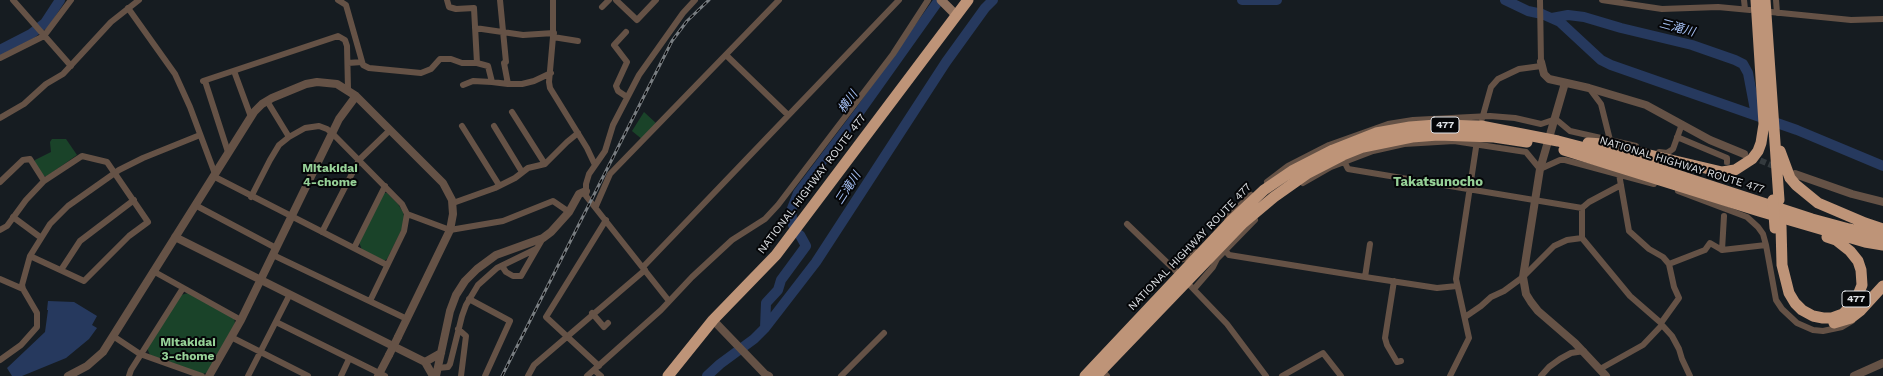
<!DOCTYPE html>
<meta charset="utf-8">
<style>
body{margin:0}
canvas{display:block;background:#161c21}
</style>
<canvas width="1883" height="376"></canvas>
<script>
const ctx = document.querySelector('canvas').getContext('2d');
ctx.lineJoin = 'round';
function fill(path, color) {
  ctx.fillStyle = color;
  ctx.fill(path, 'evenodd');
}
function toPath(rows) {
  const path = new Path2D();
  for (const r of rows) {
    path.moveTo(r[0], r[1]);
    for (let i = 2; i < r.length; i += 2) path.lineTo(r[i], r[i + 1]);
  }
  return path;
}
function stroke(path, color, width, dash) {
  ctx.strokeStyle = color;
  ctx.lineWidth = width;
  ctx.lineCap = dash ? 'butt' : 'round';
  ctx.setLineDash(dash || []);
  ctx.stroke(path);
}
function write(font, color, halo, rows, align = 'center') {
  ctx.font = font + ' "Work Sans","Noto Sans JP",sans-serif';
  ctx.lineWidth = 4;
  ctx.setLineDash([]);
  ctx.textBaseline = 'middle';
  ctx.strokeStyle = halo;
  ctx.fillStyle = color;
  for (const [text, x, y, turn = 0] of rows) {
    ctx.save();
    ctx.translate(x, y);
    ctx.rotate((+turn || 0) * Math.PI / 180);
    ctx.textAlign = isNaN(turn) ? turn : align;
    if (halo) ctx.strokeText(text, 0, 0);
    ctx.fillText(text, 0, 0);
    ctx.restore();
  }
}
fill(toPath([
 [644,112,657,124,643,140,632,131],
 [52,139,66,139,77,155,47,176,44,176,34,164,35,160,51,152,50,142],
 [383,193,387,193,398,204,403,212,404,217,403,227,387,259,384,261,362,250,359,242],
 [188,293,234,318,235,323,208,372,203,374,150,355,147,348,181,295]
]), '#1a4329');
fill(toPath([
 [48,301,74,302,97,316,92,325,97,328,89,339,66,358,22,376,12,376,7,368,45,332,48,310,47,310]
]), '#26395e');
stroke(toPath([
 [1242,0,1277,0],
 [1505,0,1528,11,1542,14,1560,22,1601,60,1611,65,1797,130,1883,166],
 [1552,18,1568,15,1584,17,1621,28,1692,45,1735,60,1743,64,1748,73,1756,115],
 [0,50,31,34,45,23,60,0],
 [793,225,791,211,798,193,860,111,939,0],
 [765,328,766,303,778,290,781,280,806,246,800,235],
 [707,376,720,364,754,339,765,328,816,262,946,62,985,8,993,0]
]), '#26395e', 10);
stroke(toPath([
 [1752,157,1778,168],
 [1725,192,1727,162]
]), '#343a3e', 6, [6, 3]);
stroke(toPath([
 [13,0,71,66],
 [338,0,346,5,363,65,369,68,421,73,431,69,440,59,451,59,462,63,477,63,488,66,492,82,508,84,522,84,534,81,551,73],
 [447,0,449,7,456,9,474,8,477,63],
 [500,0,506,62,504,63,508,84],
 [553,0,553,37,549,82,550,88,587,148,595,165],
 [616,0,637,20,656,0],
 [1540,0,1541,62],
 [1602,0,1662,9,1718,7,1750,10],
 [1744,0,1745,9],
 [1776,0,1777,13],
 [602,7,609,0],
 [128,8,175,74,190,107,215,174],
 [1771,12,1851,20,1883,19],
 [475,28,523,35,554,33],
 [626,32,614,45,627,62,616,86,618,91,627,97],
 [553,37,578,41],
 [726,55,788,115],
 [0,58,44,36,71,0],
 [348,63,362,62],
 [234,71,251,117],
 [203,81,338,36,345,40,347,46,348,89],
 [205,81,228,152],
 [463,85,473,81,492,82],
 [1589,88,1601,104,1610,140],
 [267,101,289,137],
 [512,112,545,164],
 [0,118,24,104,46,84,63,74,111,22,139,0],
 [1482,119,1491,87,1498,79,1519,69,1541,66],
 [462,126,499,185],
 [494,126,522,172],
 [1677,137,1727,158,1727,162],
 [1659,152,1667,153,1673,149,1682,124],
 [1344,161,1348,169,1582,208],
 [213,176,387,265],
 [0,182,23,160,30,159,44,181],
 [1267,182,1288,166,1329,145,1388,124,1413,120,1490,116,1515,118,1541,124,1553,120,1558,121,1570,131,1636,146],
 [1303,183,1331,167,1373,151,1404,144,1454,141,1526,152,1540,169,1560,160,1565,160,1654,184],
 [1678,191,1747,217,1758,227,1763,234,1766,245,1776,300,1782,309,1797,323,1813,330,1823,331,1842,327,1852,321],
 [251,197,270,160,279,145,289,137,305,128,319,126,327,129,332,133,402,204,407,214,450,230,503,221,553,201,569,212],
 [453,203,495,188,515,178,528,168,545,164,567,142,578,133],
 [195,205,276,248],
 [596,206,610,174,779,0],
 [13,217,40,237],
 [1227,218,1251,195],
 [1127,224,1180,275,1227,324,1266,376],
 [0,230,7,226,26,200,44,181,82,156,107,162,148,222,129,236,84,281,30,256],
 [322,232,359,160,390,130],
 [1582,238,1630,296,1661,323],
 [1370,244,1365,277,1437,288,1457,286],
 [354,248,385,186],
 [1223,248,1229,255,1365,277],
 [1722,250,1724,216],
 [273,255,407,319],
 [1669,264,1705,250,1710,243,1722,250,1766,245],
 [502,266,506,272,513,276,521,276,543,238],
 [1171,266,1179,260,1190,257,1195,252],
 [643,267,899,0],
 [61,270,80,241,134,200],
 [153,271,241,320],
 [0,279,23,289],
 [1394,281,1385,338,1387,345,1397,362,1401,361],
 [1194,289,1213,267,1217,259,1255,220],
 [469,299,510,321,485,376],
 [370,301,404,231,407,214],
 [669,301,586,196,586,184,589,174,605,151,613,125,639,75,683,13,695,0],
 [592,313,604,327,608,323],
 [1465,317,1481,306,1491,297,1504,291,1523,277,1554,246,1567,240,1582,238,1582,208,1589,202,1621,185],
 [276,322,385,376],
 [1662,325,1672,336,1679,349,1682,359,1690,376],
 [458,329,466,336,461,376],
 [113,336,140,354,202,376],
 [231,337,308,376],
 [0,360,21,345,37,327,37,313,23,289,22,285,30,256,50,224,68,206,119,170,143,158,200,135],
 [599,366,546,317,606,220],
 [438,368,448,367,450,364,462,316,466,305,478,285,497,268,536,249],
 [1100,368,1107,376],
 [1600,369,1643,345,1662,325,1661,323,1679,298,1674,287,1669,264,1663,257,1649,249,1629,231,1619,174],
 [594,370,601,376],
 [129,376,131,370,183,288],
 [248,376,290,294],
 [341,376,349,359],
 [528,376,534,365,645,270],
 [587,376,661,310,692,277,732,240,765,219,778,205,893,54,928,0],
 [841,376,884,333],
 [1282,376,1323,353,1341,376],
 [1450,376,1469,338,1456,279,1477,141],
 [1541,376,1549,367,1560,359,1571,353,1584,351]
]), '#655246', 6);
stroke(toPath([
 [1541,62,1544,74,1549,79,1589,88,1646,105,1710,140,1744,154],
 [1565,83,1540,169,1523,277,1526,294,1531,302,1538,311,1575,343,1606,376],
 [1795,174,1852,194,1883,202],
 [175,237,425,362,441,353],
 [713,320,765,374,769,376],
 [425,362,433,376],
 [68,376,87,366,103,352,254,112,262,104,272,98,306,84,317,82,337,84,356,96,443,183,452,200,453,214,450,230,398,337],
 [209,376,241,320,339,119,356,96],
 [378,376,389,355],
 [436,376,450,311,456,295,465,281,477,269,496,255,543,238,551,232,569,212,579,194,586,191],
 [1854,376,1883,363]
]), '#655246', 8);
stroke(toPath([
 [941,0,956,15]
]), '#8f715e', 9);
stroke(toPath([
 [1765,0,1779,200],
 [1588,143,1603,144,1722,172,1735,170,1752,159,1758,151,1761,143,1764,124,1756,0],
 [1564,150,1759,211,1865,242,1883,245],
 [1780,151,1790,178,1796,185,1818,203,1865,223,1883,229],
 [1781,226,1782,265,1789,293,1795,303,1802,310,1813,316,1823,318,1832,318,1843,314,1856,300,1862,285,1861,270,1858,261,1850,251,1836,240,1827,237],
 [1834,323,1851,318,1860,311,1883,286],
 [668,376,713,320,776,255,968,0],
 [1085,376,1231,221,1264,190,1292,171,1333,150,1376,133,1410,127,1436,125,1481,126,1558,141,1631,160,1812,219,1849,229,1883,236],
 [1096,376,1243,223,1274,197,1308,173,1343,155,1363,147,1412,137,1438,135,1494,137,1527,142]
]), '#be9478', 11);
const rail = toPath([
 [502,376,672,41,687,21,709,0]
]);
stroke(rail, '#797e82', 3);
stroke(rail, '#050608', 1.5, [4.5]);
stroke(toPath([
 [389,355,398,337]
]), '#655246', 8);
stroke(toPath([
 [1773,200,1775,228]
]), '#be9478', 11);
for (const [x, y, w] of [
 [1445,125,28],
 [1856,299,28]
]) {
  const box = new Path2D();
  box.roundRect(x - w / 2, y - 8, w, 16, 3);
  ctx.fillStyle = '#050608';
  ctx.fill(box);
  stroke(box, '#dee1e5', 1);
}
write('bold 10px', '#dee1e5', null, [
 ["477",1445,125],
 ["477",1856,299]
]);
write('11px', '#dee1e5', '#050608', [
 ["NATIONAL HIGHWAY ROUTE 477",1682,165,17],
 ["NATIONAL HIGHWAY ROUTE 477",812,184,-53],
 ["NATIONAL HIGHWAY ROUTE 477",1190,247,-46]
]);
write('italic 12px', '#a6c1f5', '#050608', [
 ["三滝川",1677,28,15],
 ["横川",848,102,-54],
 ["三滝川",848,188,-57]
]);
write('bold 12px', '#96d197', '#050608', [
 ["Mitakidai",330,168],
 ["4-chome",330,182],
 ["Mitakidai",188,342],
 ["3-chome",188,356]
]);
write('bold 13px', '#96d197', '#050608', [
 ["Takatsunocho",1438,182]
]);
</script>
